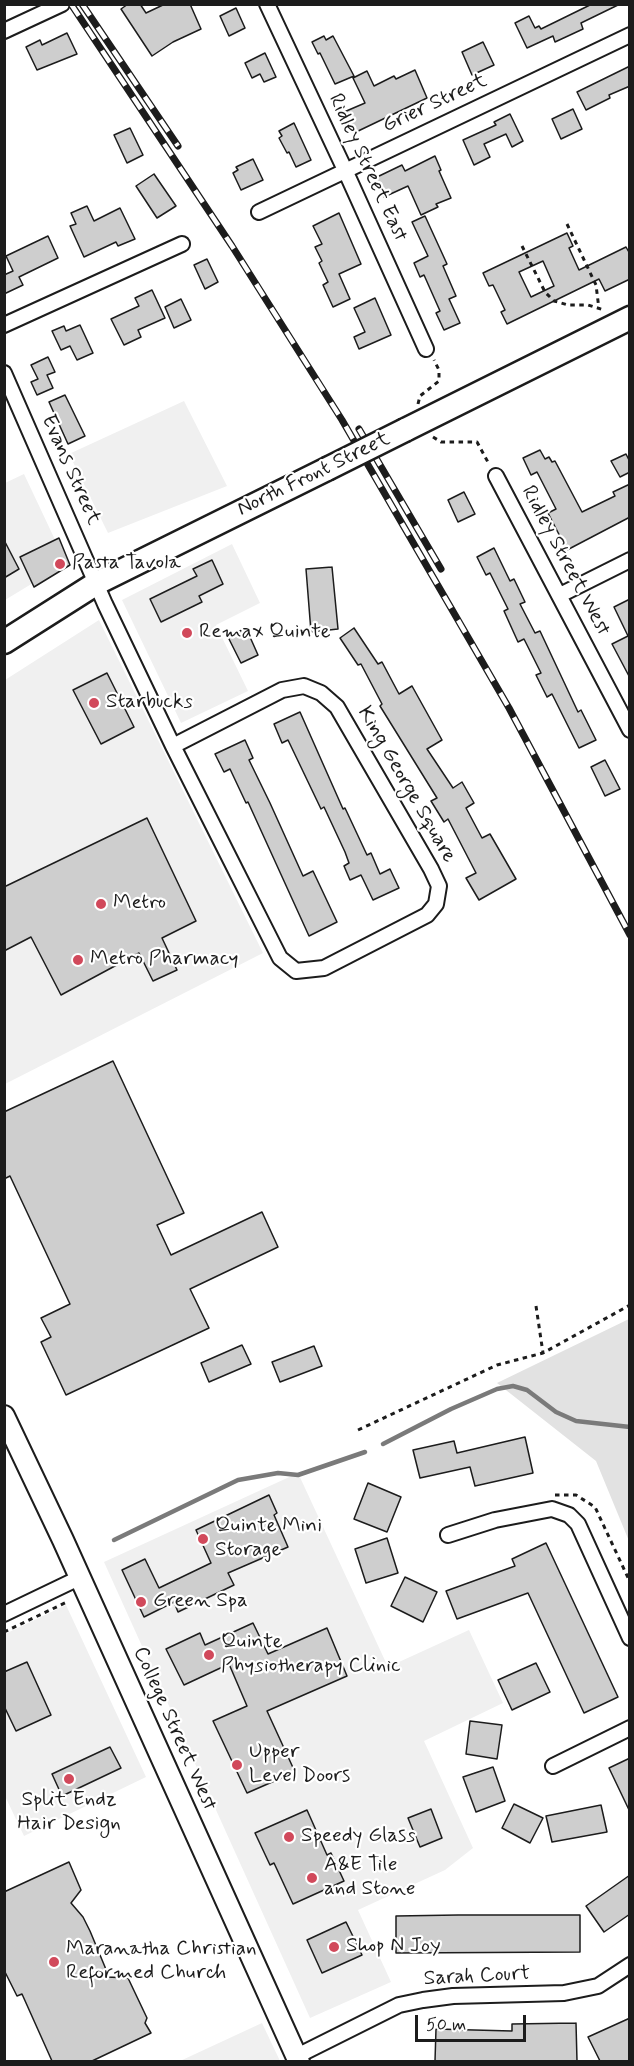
<!DOCTYPE html>
<style>
body{margin:0}
#map{position:relative;width:634px;height:2066px;overflow:hidden;background:#fff;font-family:Mynerve,sans-serif}
canvas{display:block}
.frame{position:absolute;inset:0;border:6px solid #1c1c1c;pointer-events:none}
.scale{position:absolute;left:415px;top:2015px;width:111px;height:27px;box-sizing:border-box;border:3px solid #1c1c1c;border-top:0;padding-left:8px;font-size:18px;line-height:21px;white-space:nowrap;color:#1c1c1c;-webkit-text-stroke:4px #fff;paint-order:stroke}
</style>
<div id="map">
<canvas width="634" height="2066"></canvas>
<div class="frame"></div>
<div class="scale">50 m</div>
</div>
<script>
const ctx = document.querySelector('canvas').getContext('2d');
ctx.lineJoin = 'round';
function fill(path, color) {
  ctx.fillStyle = color;
  ctx.fill(path, 'evenodd');
}
function toPath(rows) {
  const path = new Path2D();
  for (const r of rows) {
    path.moveTo(r[0], r[1]);
    for (let i = 2; i < r.length; i += 2) path.lineTo(r[i], r[i + 1]);
  }
  return path;
}
function stroke(path, color, width, dash) {
  ctx.strokeStyle = color;
  ctx.lineWidth = width;
  ctx.lineCap = dash ? 'butt' : 'round';
  ctx.setLineDash(dash || []);
  ctx.stroke(path);
}
function write(font, color, halo, rows, align = 'center') {
  ctx.font = font + ' Mynerve,sans-serif';
  ctx.lineWidth = 4.5;
  ctx.setLineDash([]);
  ctx.textBaseline = 'middle';
  ctx.strokeStyle = halo;
  ctx.fillStyle = color;
  for (const [text, x, y, turn = 0] of rows) {
    ctx.save();
    ctx.translate(x, y);
    ctx.rotate((+turn || 0) * Math.PI / 180);
    ctx.textAlign = isNaN(turn) ? turn : align;
    if (halo) ctx.strokeText(text, 0, 0);
    ctx.fillText(text, 0, 0);
    ctx.restore();
  }
}
fill(toPath([
 [184,401,227,486,108,533,69,454],
 [24,474,66,563,5,600,5,483],
 [232,544,260,603,216,625,248,691,181,723,122,600],
 [99,620,263,953,5,1084,5,680],
 [298,1473,388,1667,469,1630,503,1703,424,1741,473,1848,445,1870,358,1910,391,1982,310,2018,104,1562],
 [66,1605,146,1777,24,1836,5,1796,5,1634],
 [262,2023,280,2061,180,2061]
]), '#f0f0f0');
fill(toPath([
 [629,1319,629,1541,596,1461,497,1383]
]), '#e2e2e2');
stroke(toPath([
 [383,1444,451,1409,497,1389,513,1386,527,1390,556,1412,576,1421,630,1427],
 [114,1540,238,1480,278,1473,298,1475,365,1452]
]), '#7a7a7a', 4.5);
const building = toPath([
 [128,4,140,4,146,13,165,4,190,4,201,29,173,42,152,56,121,9,128,4],
 [592,4,620,4,581,23,583,29,555,42,553,36,527,48,515,23,529,16,535,28,539,26,541,29,592,4],
 [236,8,245,28,229,36,220,16,236,8],
 [67,33,77,54,37,70,26,47,40,40,42,45,67,33],
 [324,36,326,40,333,36,354,76,335,84,320,53,318,54,312,42,324,36],
 [483,42,494,65,472,75,462,52,483,42],
 [265,53,276,77,264,82,260,74,252,78,245,63,265,53],
 [630,66,630,86,609,95,610,98,586,110,577,92,630,66],
 [415,70,427,98,354,133,344,112,365,103,353,78,367,71,374,86,394,76,396,79,415,70],
 [573,109,582,129,561,139,552,119,573,109],
 [510,114,523,141,512,147,506,134,484,144,490,157,474,165,463,140,496,125,494,122,510,114],
 [294,123,311,160,296,167,289,152,287,153,279,138,282,136,279,131,294,123],
 [130,128,143,155,127,163,114,135,130,128],
 [435,156,441,170,439,171,451,198,436,204,438,207,421,215,408,186,384,197,375,178,402,165,405,171,435,156],
 [253,159,263,180,241,190,233,173,238,170,236,167,253,159],
 [154,174,176,206,157,218,136,186,154,174],
 [87,206,94,221,120,208,135,239,118,246,116,242,84,257,70,226,76,224,71,213,87,206],
 [339,213,361,264,339,274,350,299,333,307,323,285,328,282,319,263,322,261,315,247,322,244,313,226,339,213],
 [425,216,447,264,443,266,456,296,449,299,460,323,444,330,436,313,440,311,424,275,420,277,414,263,428,256,412,222,425,216],
 [567,233,573,246,569,248,579,270,626,247,630,254,630,279,605,291,599,279,507,324,501,312,505,310,493,285,489,286,483,273,567,233],
 [543,261,554,286,531,297,519,272,543,261],
 [48,236,58,258,19,277,23,285,4,294,4,275,13,271,6,256,48,236],
 [207,259,218,282,205,289,194,265,207,259],
 [152,290,165,318,138,330,141,337,124,345,111,319,139,306,135,298,152,290],
 [375,298,391,335,359,349,354,337,365,332,354,308,375,298],
 [181,299,191,320,174,328,165,307,181,299],
 [80,325,93,353,77,360,70,346,61,350,52,331,64,326,66,331,80,325],
 [48,357,55,372,47,375,53,388,37,395,31,382,38,379,31,365,48,357],
 [65,395,85,436,68,444,49,402,65,395],
 [540,450,545,459,549,457,552,462,555,461,582,512,615,496,613,492,630,484,630,517,567,550,548,513,556,509,537,472,531,475,523,458,540,450],
 [626,454,630,462,630,472,620,477,611,461,626,454],
 [464,492,475,514,458,522,448,500,464,492],
 [59,538,70,565,34,587,20,557,59,538],
 [4,540,19,569,4,578,4,540],
 [494,548,510,581,514,579,525,602,520,604,535,633,540,631,578,712,581,710,596,740,579,748,552,694,547,697,536,675,541,673,524,639,518,642,504,611,508,609,490,573,486,575,477,557,494,548],
 [212,560,223,584,199,596,202,602,161,622,150,599,197,576,193,569,212,560],
 [332,567,338,629,311,632,306,569,332,567],
 [630,599,630,678,612,644,628,636,614,607,630,599],
 [246,628,258,655,241,663,228,637,246,628],
 [354,628,378,664,382,662,399,694,412,686,442,740,427,749,453,788,462,782,474,803,466,808,482,838,490,834,516,879,479,900,466,878,476,873,448,819,444,822,431,801,437,798,380,706,382,704,361,664,358,665,340,638,354,628],
 [107,673,134,727,101,744,73,690,107,673],
 [300,712,343,809,345,808,367,855,371,853,380,874,390,869,399,888,373,900,361,875,350,880,344,866,349,863,345,852,324,807,321,809,288,740,282,743,274,724,300,712],
 [245,740,253,758,249,760,270,803,303,876,313,871,337,922,309,936,248,802,246,803,230,769,224,772,215,754,245,740],
 [605,760,620,789,605,796,591,767,605,760],
 [147,818,196,921,162,938,177,970,153,981,139,953,61,995,31,937,4,951,4,887,147,818],
 [113,1061,184,1213,157,1225,171,1255,262,1212,278,1247,190,1289,209,1328,66,1395,41,1342,51,1337,41,1318,70,1304,10,1176,4,1179,4,1112,113,1061],
 [242,1345,251,1364,209,1382,201,1363,242,1345],
 [314,1346,322,1366,280,1382,272,1362,314,1346],
 [525,1437,533,1473,475,1486,470,1467,420,1478,413,1450,454,1441,457,1453,525,1437],
 [368,1483,401,1497,387,1532,354,1519,368,1483],
 [269,1495,277,1513,274,1515,288,1547,228,1573,234,1585,178,1612,174,1602,144,1617,122,1570,145,1559,159,1588,211,1563,196,1530,269,1495],
 [387,1538,398,1573,366,1583,355,1549,387,1538],
 [546,1543,618,1697,584,1713,528,1593,457,1619,446,1591,515,1566,512,1559,546,1543],
 [405,1577,437,1592,423,1622,391,1606,405,1577],
 [253,1623,268,1654,327,1628,347,1676,267,1711,295,1772,247,1793,213,1721,247,1706,229,1664,184,1685,166,1649,200,1633,205,1645,253,1623],
 [27,1662,51,1715,16,1731,4,1706,4,1672,27,1662],
 [536,1663,550,1692,512,1710,498,1680,536,1663],
 [470,1721,502,1725,497,1759,466,1754,470,1721],
 [110,1747,121,1768,62,1796,52,1774,110,1747],
 [630,1758,630,1812,609,1768,630,1758],
 [493,1767,505,1801,476,1812,463,1777,493,1767],
 [514,1804,543,1818,530,1843,502,1828,514,1804],
 [601,1805,607,1832,552,1842,546,1816,601,1805],
 [431,1809,442,1838,420,1847,408,1818,431,1809],
 [307,1810,327,1855,331,1853,344,1881,293,1904,274,1863,270,1865,255,1833,307,1810],
 [69,1862,81,1890,71,1903,83,1917,90,1931,105,1967,107,1977,128,1978,147,2018,145,2023,151,2033,92,2061,52,2061,22,1994,17,1996,4,1970,4,1892,69,1862],
 [630,1875,630,1914,604,1932,586,1906,630,1875],
 [458,1915,580,1915,580,1952,396,1953,396,1916,458,1915],
 [346,1922,362,1955,322,1973,307,1940,346,1922],
 [630,2018,630,2061,600,2061,588,2037,630,2018],
 [576,2023,577,2061,435,2061,436,2029,512,2031,512,2024,576,2023]
]);
fill(building, '#cecece');
stroke(building, '#1c1c1c', 1.5);
const minor = toPath([
 [267,4,345,170,426,349],
 [4,31,62,4],
 [259,212,630,35],
 [4,325,182,244],
 [4,373,105,604,173,746,280,958,296,971,324,968,427,915,436,904,439,886,431,869,337,707,321,693,304,686,282,690,173,746],
 [496,476,630,730],
 [560,595,630,560],
 [448,1535,495,1520,552,1509,569,1515,578,1524,630,1638],
 [4,1614,79,1578],
 [553,1766,630,1728],
 [297,2056,399,2005,423,2000,453,1996,564,1993,598,1986,630,1965]
]);
const secondary = toPath([
 [4,1416,63,1540,299,2062]
]);
const primary = toPath([
 [405,430,630,318],
 [4,642,97,583,327,469]
]);
stroke(minor, '#1c1c1c', 18);
stroke(secondary, '#1c1c1c', 24);
stroke(primary, '#1c1c1c', 27);
stroke(toPath([
 [567,224,596,285,599,309],
 [522,246,545,292,554,301,568,305,588,305,604,310],
 [418,404,420,396,439,381,439,370,434,360],
 [433,437,441,442,477,442,489,464],
 [536,1306,543,1353],
 [358,1430,497,1365,543,1353,630,1305],
 [555,1495,576,1495,595,1507,630,1582],
 [4,1632,69,1601]
]), '#1c1c1c', 3, [4.5, 4.5]);
stroke(minor, '#fff', 14);
stroke(secondary, '#fff', 20);
stroke(primary, '#fff', 22);
const rail = toPath([
 [71,4,232,246,342,420,509,708,630,935],
 [82,4,178,146],
 [359,429,441,569]
]);
stroke(rail, '#1c1c1c', 7);
stroke(rail, '#fff', 4.5, [14]);
const primaryBridge = toPath([
 [327,469,405,430]
]);
stroke(primaryBridge, '#1c1c1c', 27, []);
stroke(primaryBridge, '#fff', 22);
for (const [x, y, r, color] of [
 [60,564,6,"#d1495b"],
 [187,633,6,"#d1495b"],
 [94,703,6,"#d1495b"],
 [101,904,6,"#d1495b"],
 [78,960,6,"#d1495b"],
 [203,1539,6,"#d1495b"],
 [141,1602,6,"#d1495b"],
 [209,1655,6,"#d1495b"],
 [237,1765,6,"#d1495b"],
 [69,1779,6,"#d1495b"],
 [289,1837,6,"#d1495b"],
 [312,1878,6,"#d1495b"],
 [334,1947,6,"#d1495b"],
 [54,1962,6,"#d1495b"]
]) {
  const dot = new Path2D();
  dot.arc(x, y, r, 0, 2 * Math.PI);
  ctx.fillStyle = color;
  ctx.fill(dot);
  stroke(dot, '#fff', 2);
}
write('21px', '#1c1c1c', '#fff', [
 ["Grier Street",435,104,-25],
 ["Ridley Street East",367,168,65],
 ["Evans Street",70,470,66],
 ["North Front Street",314,475,-26],
 ["Ridley Street West",565,561,62],
 ["King George Square",406,785,60],
 ["College Street West",174,1729,66],
 ["Sarah Court",477,1977,-3]
]);
write('21px', '#1c1c1c', '#fff', [
 ["Pasta Tavola",72,564],
 ["Remax Quinte",199,633],
 ["Starbucks",106,703],
 ["Metro",113,904],
 ["Metro Pharmacy",90,960],
 ["Quinte Mini",215,1527],
 ["Storage",215,1551],
 ["Green Spa",153,1602],
 ["Quinte",221,1643],
 ["Physiotherapy Clinic",221,1667],
 ["Upper",249,1753],
 ["Level Doors",249,1777],
 ["Split Endz",69,1801,"center"],
 ["Hair Design",69,1825,"center"],
 ["Speedy Glass",301,1837],
 ["A&E Tile",324,1866],
 ["and Stone",324,1890],
 ["Shop N Joy",346,1947],
 ["Maranatha Christian",66,1950],
 ["Reformed Church",66,1974]
], 'left');
</script>
